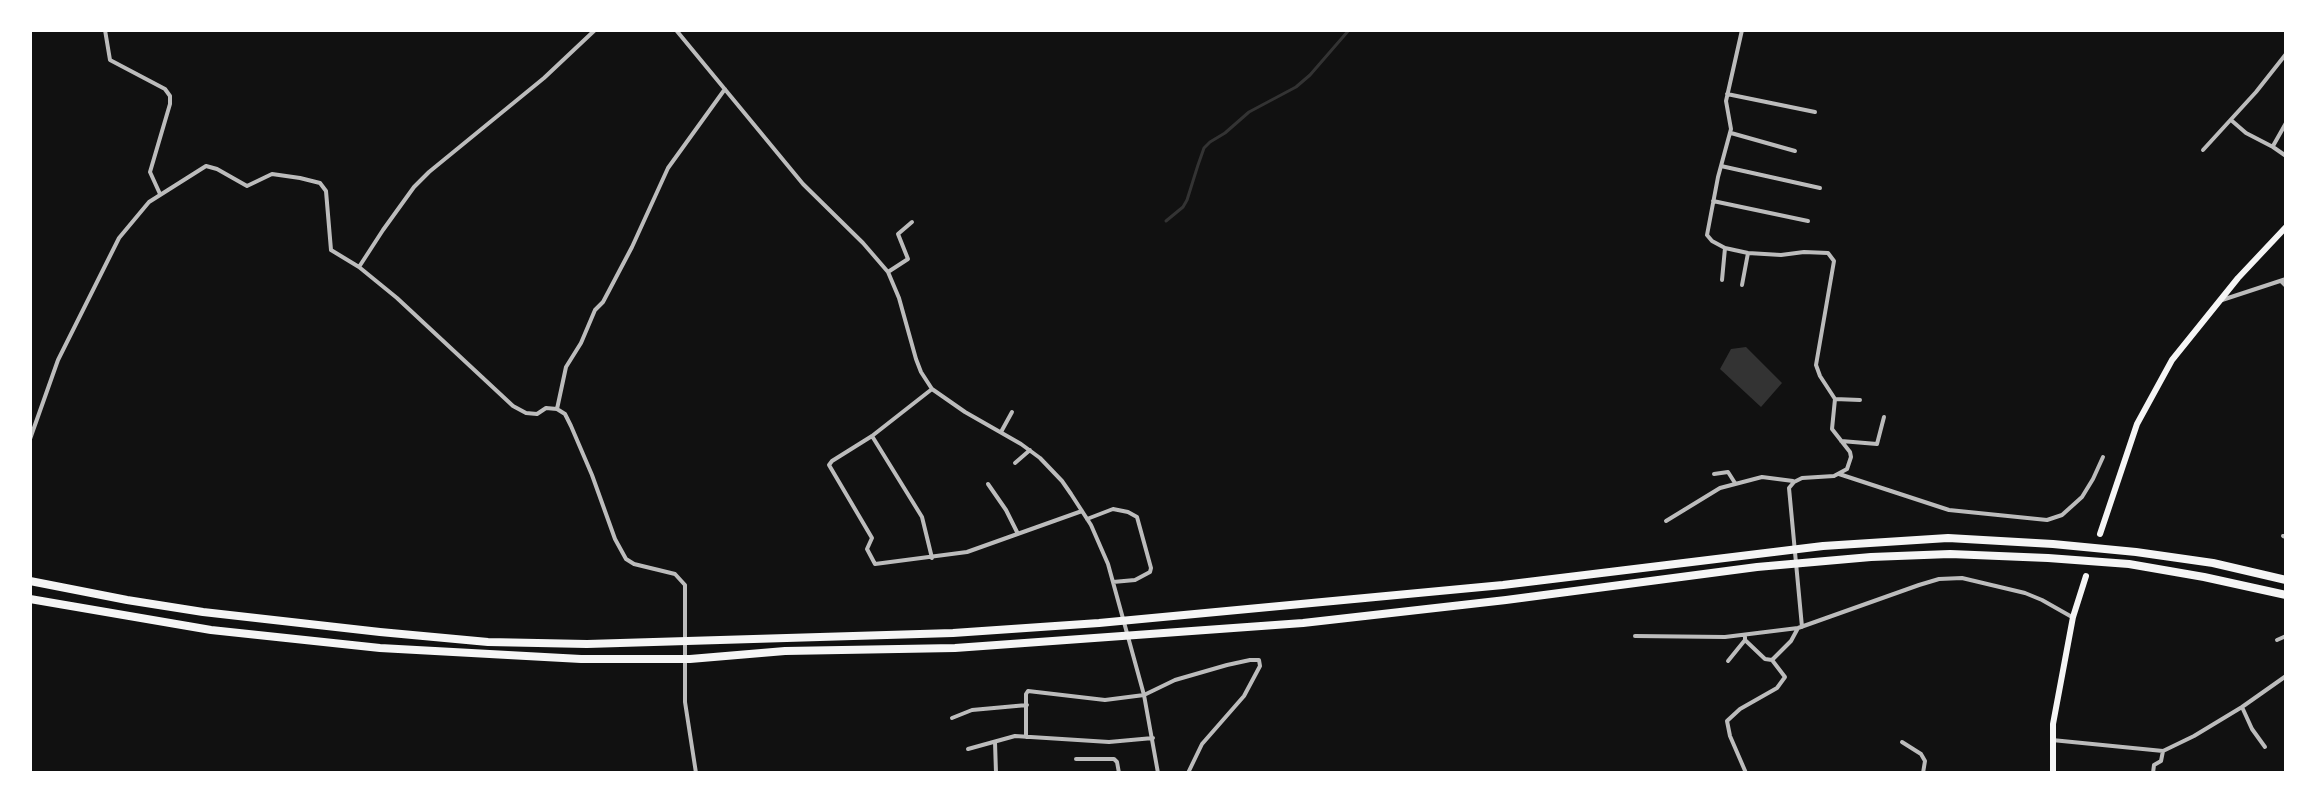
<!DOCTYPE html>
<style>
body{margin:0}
#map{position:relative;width:2316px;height:803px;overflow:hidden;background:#111;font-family:Signika,sans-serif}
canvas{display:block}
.frame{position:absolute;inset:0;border:32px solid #fff;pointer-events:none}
</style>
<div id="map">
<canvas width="2316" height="803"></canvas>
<div class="frame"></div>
</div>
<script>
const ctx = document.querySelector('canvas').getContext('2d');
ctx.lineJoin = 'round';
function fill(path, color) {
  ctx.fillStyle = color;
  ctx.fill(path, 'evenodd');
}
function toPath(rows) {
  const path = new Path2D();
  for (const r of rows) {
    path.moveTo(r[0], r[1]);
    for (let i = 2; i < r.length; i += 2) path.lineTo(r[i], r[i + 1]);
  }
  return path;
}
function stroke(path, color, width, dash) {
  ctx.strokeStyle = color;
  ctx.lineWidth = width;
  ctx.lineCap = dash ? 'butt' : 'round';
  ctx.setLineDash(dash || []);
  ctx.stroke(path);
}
fill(toPath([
 [1746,347,1782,383,1761,407,1720,369,1731,349]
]), '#333');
stroke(toPath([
 [1166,221,1183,207,1187,200,1198,165,1204,148,1210,142,1225,133,1249,112,1296,87,1310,75,1349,30]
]), '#333', 3);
stroke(toPath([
 [105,30,110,60,165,89,170,96,170,104,150,172,160,194],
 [676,30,803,184,863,243,888,272,899,298,916,359,921,372,932,389,965,412,1021,444,1040,458,1062,481,1071,494,1091,525,1108,564,1144,695,1158,773],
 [1742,30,1726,101,1731,129,1718,177,1707,235,1712,241,1725,248,1748,253,1781,255,1804,252,1828,253,1834,261,1816,365,1820,376,1835,399,1832,429,1850,452,1851,457,1847,469,1834,476,1802,478,1794,482,1789,488,1802,627],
 [1727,94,1815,112],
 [2231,120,2246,133,2273,147,2286,156],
 [1731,133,1795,151],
 [2273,146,2286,123],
 [2203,150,2256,92,2286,54],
 [1721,166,1820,188],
 [1713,201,1808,221],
 [359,267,383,230,414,187,429,172,544,78,595,30],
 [888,272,908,259,898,234,912,222],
 [1722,280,1725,248],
 [2281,281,2286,286],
 [1742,285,1748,253],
 [2222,300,2286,279],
 [932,389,872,436,832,461,829,465,872,538,867,549,875,564,967,552,1082,511],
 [1835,399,1860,400],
 [1001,432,1012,412],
 [872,436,922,517,932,558],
 [30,439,58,360,119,238,149,202,206,166,217,169,247,186,272,174,300,178,320,183,326,191,331,250,359,267,397,298,513,406,526,413,537,414,546,408,557,409],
 [1841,441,1877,444,1884,417],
 [1015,463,1030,450],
 [1714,474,1728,472,1735,483],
 [1839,474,1949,510,2047,520,2062,515,2082,497,2093,479,2103,457],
 [988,484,1006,510,1018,534],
 [1087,519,1113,509,1128,512,1137,517,1151,568,1150,572,1135,580,1113,582],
 [1666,521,1720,488,1762,477,1793,481],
 [2283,536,2286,537],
 [1745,635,1745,640,1765,659,1772,660,1785,677,1777,688,1740,709,1727,721,1730,736,1746,773],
 [1635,636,1725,637,1798,628,1919,585,1939,579,1962,578,2025,593,2042,600,2072,617],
 [2277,640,2286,636],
 [1772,660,1791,641,1798,628],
 [1728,661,1745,640],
 [2242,707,2252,729,2265,747],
 [952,718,972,710,1027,705],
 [1026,737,1026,694,1028,691,1105,700,1144,695,1175,680,1227,665,1250,660,1259,660,1260,666,1244,696,1202,744,1188,773],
 [2052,740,2163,751,2194,736,2242,707,2286,676],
 [995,742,996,773],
 [1902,742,1921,754,1925,761,1923,773],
 [968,749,1015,736,1109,742,1153,738],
 [1076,759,1114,759,1117,762,1119,773],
 [696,773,685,702,685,585,675,574,634,564,626,559,615,539,592,475,571,426,565,414,557,409,566,367,581,343,595,310,603,302,632,247,668,168,725,89],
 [2153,773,2154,765,2161,761,2163,751]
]), '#bcbcbc', 4);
stroke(toPath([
 [2100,534,2137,424,2172,360,2238,278,2286,227],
 [2053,773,2053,724,2073,617,2086,576]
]), '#f5f5f5', 6);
stroke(toPath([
 [30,581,127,600,203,612,380,632,488,642,587,644,953,633,1099,623,1503,585,1823,546,1948,538,2053,544,2136,552,2213,563,2286,580],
 [30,599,211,630,380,648,581,659,690,659,785,651,955,648,1303,623,1506,600,1757,567,1871,557,1950,554,2048,558,2129,564,2204,577,2286,595]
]), '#f5f5f5', 8);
</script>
